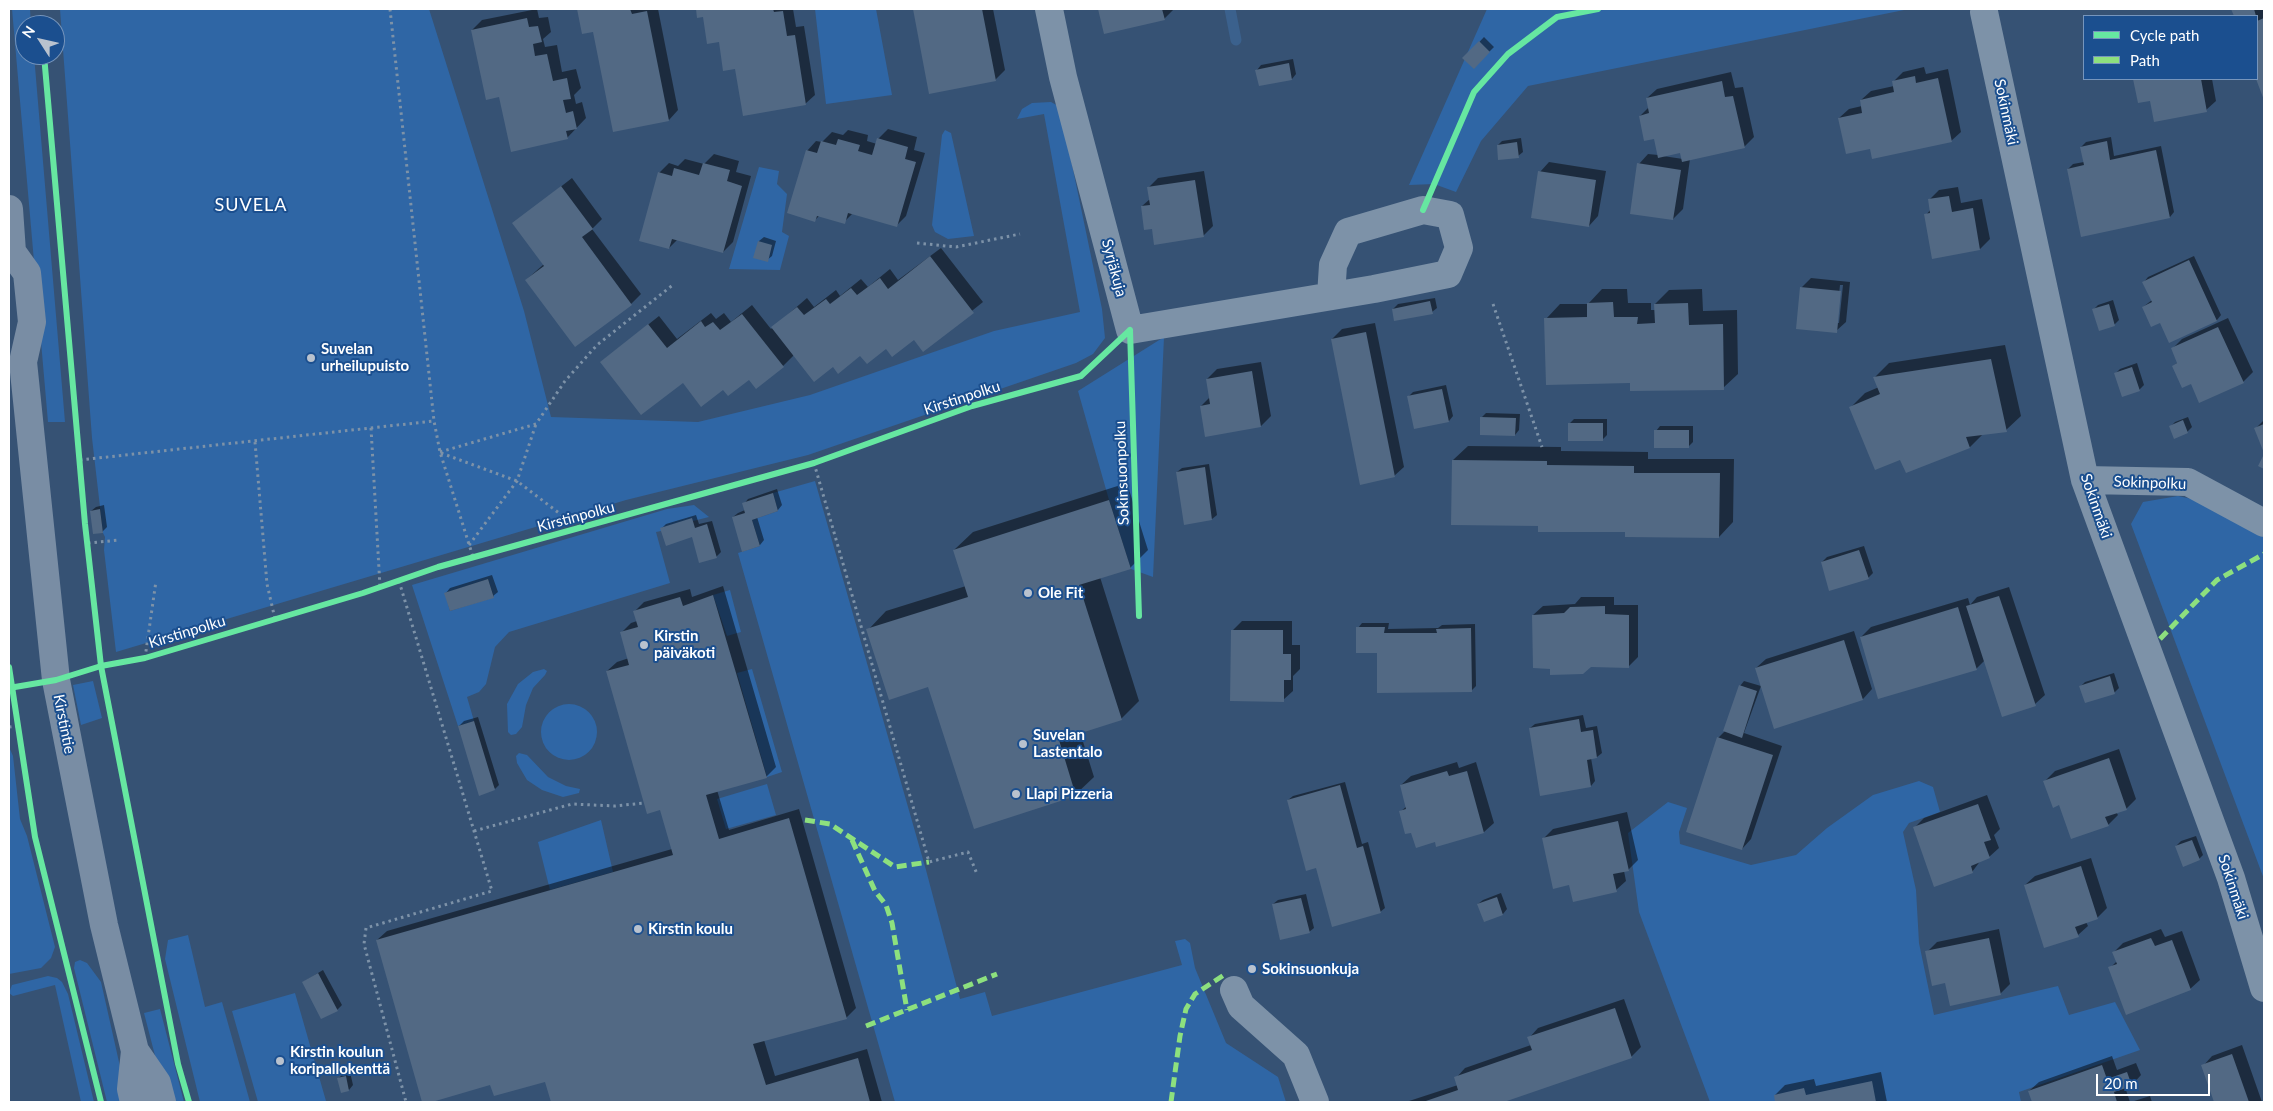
<!DOCTYPE html>
<meta charset="utf-8">
<style>
body{margin:0}
#map{position:relative;width:2273px;height:1111px;overflow:hidden;background:#365274;font-family:Lato,sans-serif}
canvas{display:block}
.frame{position:absolute;inset:0;border:10px solid #fff;pointer-events:none}
.legend{position:absolute;left:2083px;top:15px;width:175px;height:65px;box-sizing:border-box;background:#1b4f8f;border:1px solid #7695bc;margin:0;padding:6px 9px;list-style:none;font-size:15px;color:#fff}
.legend li{display:flex;align-items:center;gap:10px;height:25px}
.legend b{width:25px;border:1px solid #7695bc}
.north{position:absolute;left:15px;top:15px;width:50px;height:50px;box-sizing:border-box;background:#1b4f8f;border:1px solid #7695bc;border-radius:50%;rotate:305deg;font-size:14px;font-weight:700;line-height:20px;text-align:center;color:#fff}
.north::after{content:'';display:block;margin:auto;width:18px;height:22px;background:#b9c2ce;clip-path:polygon(50% 0,100% 100%,50% 72%,0 100%)}
.scale{position:absolute;left:2096px;top:1074px;width:114px;height:22px;box-sizing:border-box;border:2px solid #fff;border-top:0;padding-left:6px;font-size:15px;line-height:18px;white-space:nowrap;color:#fff;-webkit-text-stroke:4px #1b4f8f;paint-order:stroke}
</style>
<div id="map">
<canvas width="2273" height="1111"></canvas>
<div class="frame"></div>
<ul class="legend">
<li><b style="height:6px;background:#66e7a1"></b>Cycle path</li>
<li><b style="height:6px;background:#8de07e"></b>Path</li>
</ul>
<div class="north">N</div>
<div class="scale">20 m</div>
</div>
<script>
const ctx = document.querySelector('canvas').getContext('2d');
ctx.lineJoin = 'round';
function fill(path, color) {
  ctx.fillStyle = color;
  ctx.fill(path, 'evenodd');
}
function toPath(rows) {
  const path = new Path2D();
  for (const r of rows) {
    if (r.length === 3) {
      path.moveTo(r[0] + r[2], r[1]);
      path.arc(r[0], r[1], r[2], 0, 2 * Math.PI);
      continue;
    }
    path.moveTo(r[0], r[1]);
    for (let i = 2; i < r.length; i += 2) path.lineTo(r[i], r[i + 1]);
  }
  return path;
}
function stroke(path, color, width, dash) {
  ctx.strokeStyle = color;
  ctx.lineWidth = width;
  ctx.lineCap = dash ? 'butt' : 'round';
  ctx.setLineDash(dash || []);
  ctx.stroke(path);
}
function write(font, color, halo, rows, align = 'center') {
  ctx.font = font + ' Lato,sans-serif';
  ctx.lineWidth = 4;
  ctx.setLineDash([]);
  ctx.textBaseline = 'middle';
  ctx.strokeStyle = halo;
  ctx.fillStyle = color;
  for (const [text, x, y, turn = 0] of rows) {
    ctx.save();
    ctx.translate(x, y);
    ctx.rotate((+turn || 0) * Math.PI / 180);
    ctx.textAlign = isNaN(turn) ? turn : align;
    if (halo) ctx.strokeText(text, 0, 0);
    ctx.fillText(text, 0, 0);
    ctx.restore();
  }
}
fill(toPath([
 [12,9,30,9,31,25,25,25,25,55,34,55,65,422,48,422],
 [60,9,429,9,524,311,551,417,698,422,810,395,994,331,1080,312,1044,114,1017,119,1022,109,1032,103,1051,102,1060,107,1102,309,1105,338,1093,354,1076,363,808,455,626,500,116,652,104,550,105,537,103,533,92,438],
 [815,9,876,9,892,95,826,104],
 [1487,9,1909,9,1528,86,1481,141,1456,192,1434,184,1409,185],
 [945,130,951,133,974,236,948,239,935,232,932,225,942,135],
 [759,167,779,171,777,184,787,194,782,232,789,236,780,270,729,269],
 [1164,337,1153,577,1131,569,1109,500,1078,391],
 [815,481,926,870,960,999,985,992,992,1016,1182,965,1175,941,1185,939,1190,943,1195,968,1226,1043,1278,1077,1286,1102,895,1102,738,553,760,546,752,520,778,511,773,493],
 [2178,496,2201,501,2264,537,2264,879,2131,524,2143,502],
 [694,505,709,517,693,521,691,519,661,528,661,531,656,532,670,583,509,632,495,647,486,684,479,692,467,697,474,721,458,726,412,585,667,509],
 [488,579,494,597,450,611,445,593],
 [730,590,741,632,727,636,713,595],
 [544,669,547,671,545,675,533,688,526,705,522,727,516,734,511,735,508,732,507,704,518,684,533,672],
 [752,669,782,772,767,777,737,673],
 [93,681,102,718,81,725,73,685],
 [569,732,28],
 [9,747,13,756,20,819,27,836,55,947,51,958,41,968,9,974],
 [519,753,527,755,548,777,566,786,580,789,579,793,563,797,542,790,527,780,517,763,516,756],
 [1919,781,1933,787,1940,812,1909,823,1903,832,1916,890,1919,943,1934,1015,2058,986,2069,1015,2115,1002,2140,1050,2019,1092,2021,1102,1710,1102,1639,912,1628,833,1668,802,1687,808,1679,832,1680,844,1751,865,1796,855,1827,828,1873,795],
 [767,784,776,815,726,829,717,799],
 [601,820,613,872,550,890,538,842],
 [188,935,205,1007,222,1002,250,1102,200,1102,165,959,168,940],
 [80,960,87,963,101,982,128,1102,107,1102,74,968,75,962],
 [48,976,57,978,62,982,68,994,94,1102,81,1102,55,985,13,996,9,993,12,985],
 [295,993,326,1101,258,1102,232,1011],
 [160,1009,184,1102,167,1102,144,1013]
]), '#2f66a5');
fill(toPath([
 [537,9,539,18,548,17,551,32,543,39,545,47,557,45,562,72,576,69,581,88,574,95,576,104,582,102,586,118,567,138,500,95,472,30,482,20],
 [578,9,658,9,678,110,669,120,594,30,583,33],
 [697,9,793,9,796,27,804,26,815,95,805,104,736,68,704,15,698,16],
 [914,9,993,9,1005,70,995,80,930,92],
 [1100,9,1174,9,1164,19,1105,32],
 [2232,9,2264,9,2264,97,2257,76,2257,16,2235,16],
 [1484,37,1494,47,1474,67,1464,58],
 [1293,59,1296,74,1292,79,1257,70,1261,65],
 [1924,67,1926,74,1948,69,1961,132,1951,141,1839,118,1849,109,1862,106,1861,100,1871,91,1894,86,1893,82,1903,72],
 [1731,72,1735,88,1743,87,1754,137,1744,147,1690,159,1683,209,1673,219,1639,164,1648,154,1658,155,1655,138,1640,116,1649,107,1647,98,1657,89],
 [1681,152,1683,159,1663,156],
 [2135,79,2212,79,2216,101,2206,110,2150,99,2139,102],
 [888,129,917,137,914,150,925,153,906,216,896,226,853,213,844,222,820,215,815,220,807,151,816,141,822,142,832,132,843,135,848,130,868,135,867,141,877,144,878,139],
 [2111,137,2114,156,2161,146,2174,212,2170,217,2082,235,2068,169,2073,164,2084,162,2081,147,2086,142],
 [1521,138,1523,152,1518,156,1498,145,1502,141],
 [714,154,739,161,736,172,751,176,733,242,723,252,678,239,669,248,659,173,669,163,678,166,685,159,704,164],
 [1549,162,1606,171,1598,216,1589,226,1540,172],
 [1204,171,1213,226,1203,236,1153,228,1142,206,1150,199,1148,188,1158,178],
 [572,178,602,219,592,229,641,294,631,304,526,280,544,264,514,223],
 [1958,187,1961,203,1982,199,1990,239,1980,249,1926,215,1931,209,1929,200,1939,190],
 [764,237,776,241,772,256,767,260,755,257,759,241],
 [941,248,983,302,923,350,915,339,861,354,833,365,794,355,783,366,723,388,683,381,601,362,659,316,677,339,711,313,716,319,724,313,731,322,752,305,771,329,807,298,814,307,836,290,840,296,861,279,868,287,890,269,898,280],
 [2194,256,2221,315,2217,320,2170,341,2161,322,2143,307,2152,300,2144,282,2148,277],
 [1811,278,1850,282,1846,322,1836,331,1801,288],
 [1840,285,1843,285,1839,323,1836,323],
 [1602,289,1627,289,1628,303,1651,303,1651,310,1655,310,1655,304,1669,290,1702,289,1703,311,1737,310,1738,374,1723,388,1632,382,1546,319,1560,304,1588,304],
 [1435,298,1437,308,1432,312,1393,309,1398,304],
 [2113,300,2119,320,2115,324,2099,329,2093,310,2098,305],
 [2228,318,2253,372,2243,382,2191,382,2173,366,2178,362,2172,349,2182,339],
 [1375,323,1404,467,1394,476,1332,339,1342,329],
 [2005,345,2021,416,2006,430,1984,433,1970,447,1907,471,1901,458,1851,407,1865,393,1879,387,1875,377,1889,363],
 [1261,362,1271,416,1261,426,1201,406,1210,397,1207,379,1217,369],
 [2137,363,2144,385,2139,390,2116,373,2120,369],
 [1446,385,1453,416,1449,421,1408,397,1413,392],
 [1486,413,1520,414,1519,430,1515,435,1482,417],
 [2188,417,2192,427,2187,432,2170,427,2175,422],
 [1574,419,1607,419,1607,435,1602,440,1569,424],
 [2264,420,2264,450,2255,429],
 [1660,426,1693,426,1693,442,1689,446,1656,431],
 [1468,446,1561,447,1561,451,1648,452,1648,459,1734,459,1733,522,1719,537,1540,525,1453,460],
 [1209,464,1217,515,1212,519,1185,523,1177,472,1182,468],
 [1127,483,1148,550,1130,568,1100,577,1139,701,1121,719,1080,732,1094,777,1075,795,929,686,868,630,886,611,966,586,954,550,973,532],
 [777,489,782,505,778,510,757,517,764,540,760,545,743,550,733,517,738,513,745,510,744,504,748,499],
 [104,505,107,527,102,532,91,511,96,507],
 [696,515,699,524,712,521,721,552,716,557,693,536,662,528,666,524],
 [1864,546,1873,573,1868,578,1822,562,1827,557],
 [492,575,498,592,493,596,446,593,450,588],
 [723,586,776,767,767,776,717,790,729,830,799,809,856,1008,846,1018,764,1040,775,1076,867,1049,882,1102,552,1102,546,1080,491,1084,423,1102,377,940,387,931,672,849,661,808,607,671,617,662,629,658,621,633,631,623,637,621,635,611,644,602,690,589,692,597],
 [2009,587,2045,695,2035,704,1985,660,1976,669,1861,637,1871,627,1968,598,1970,605,1977,597],
 [1581,597,1614,597,1614,605,1638,605,1638,657,1628,667,1590,666,1533,615,1543,606,1575,604],
 [1242,621,1292,621,1292,645,1300,645,1300,669,1293,676,1293,691,1283,700,1232,631],
 [1362,623,1389,623,1388,629,1438,628,1442,625,1475,624,1476,686,1471,691,1378,652,1358,628],
 [1854,631,1872,689,1863,699,1756,668,1766,659],
 [2114,673,2119,688,2115,692,2086,702,2081,686,2085,682],
 [1744,681,1761,686,1744,733,1782,746,1751,839,1742,849,1718,738,1725,731,1740,686],
 [1583,715,1586,728,1597,726,1602,753,1597,757,1591,758,1595,781,1591,786,1530,728,1535,724],
 [478,717,499,785,495,789,459,726,464,721],
 [2119,749,2136,799,2126,809,2116,812,2118,815,2108,825,2060,804,2045,781,2055,771],
 [1457,762,1459,768,1476,762,1494,823,1484,832,1437,846,1436,841,1412,831,1400,812,1407,806,1401,785,1411,776],
 [1345,782,1362,844,1368,842,1385,908,1380,912,1317,866,1288,800,1293,796],
 [1987,795,2000,829,1994,835,1999,848,1989,857,1981,860,1972,872,1915,827,1924,818],
 [1627,812,1638,860,1628,870,1624,871,1626,881,1616,890,1570,884,1543,839,1553,829],
 [2196,836,2203,855,2199,859,2176,846,2181,841],
 [2091,858,2107,908,2097,918,2086,922,2088,926,2078,935,2025,885,2035,876],
 [1501,893,1507,909,1503,914,1484,921,1478,904,1483,900],
 [1306,894,1314,928,1309,932,1273,904,1278,900],
 [1999,929,2010,984,2000,994,1946,982,1927,952,1937,942],
 [2161,929,2165,937,2182,931,2200,980,2190,989,2110,968,2117,961,2114,952,2123,943],
 [323,970,342,1005,337,1010,303,982],
 [1624,999,1641,1047,1631,1057,1500,1102,1406,1102,1458,1085,1456,1078,1465,1068,1531,1045,1529,1038,1538,1028],
 [2242,1045,2262,1102,2216,1102,2203,1066,2212,1056],
 [2112,1056,2117,1070,2136,1063,2141,1075,2132,1085,2125,1087,2130,1102,2033,1102,2029,1091,2039,1082],
 [350,1072,353,1085,349,1090,339,1078,343,1074],
 [1881,1072,1887,1102,1777,1102,1775,1095,1785,1085,1814,1079,1816,1086],
 [2150,1096,2152,1102,2131,1102]
]), '#0007');
stroke(toPath([
 [1230,9,1236,40]
]), '#3b618d', 11);
fill(toPath([
 [577,9,630,9,632,14,647,11,669,121,613,132,593,32,582,34],
 [696,9,773,9,774,12,783,11,787,36,795,35,806,105,743,116,735,69,723,71,719,42,707,44,703,17,697,18],
 [913,9,982,9,996,81,929,94],
 [1098,9,1162,9,1165,20,1104,34],
 [2231,9,2254,9,2256,16,2234,16],
 [527,18,529,27,538,26,542,42,533,44,535,56,547,54,553,81,567,78,571,99,563,100,566,113,573,111,577,129,566,131,568,139,511,152,499,97,486,100,471,30],
 [2264,18,2264,100,2256,79,2257,21],
 [1479,41,1490,52,1474,69,1462,58],
 [1289,63,1292,80,1259,86,1255,70],
 [1915,76,1916,83,1938,78,1952,142,1872,159,1870,149,1846,154,1838,118,1862,113,1860,100,1894,92,1892,81],
 [2133,79,2201,79,2207,112,2154,122,2150,101,2138,103],
 [1722,81,1725,97,1733,96,1745,148,1682,162,1680,153,1658,158,1654,139,1644,141,1639,116,1649,113,1646,98],
 [877,138,908,147,905,159,916,162,897,227,848,213,845,224,817,216,815,222,787,213,806,150,817,153,821,141,836,145,838,139,860,145,858,151,872,155],
 [2107,141,2110,160,2156,150,2170,218,2081,237,2067,169,2084,165,2080,147],
 [1517,142,1519,158,1498,160,1497,145],
 [703,163,730,170,727,181,742,186,723,253,672,239,669,249,639,241,658,172,672,176,674,168,699,175],
 [1637,163,1681,170,1673,220,1630,214],
 [1538,171,1596,180,1589,227,1531,218],
 [1195,180,1204,237,1154,245,1152,229,1144,230,1141,206,1150,205,1147,187],
 [561,186,593,229,582,237,632,305,575,347,525,280,544,266,512,223],
 [1949,196,1952,212,1973,208,1980,250,1932,259,1924,214,1930,213,1928,199],
 [758,241,772,245,768,262,753,258],
 [930,256,974,313,923,352,914,340,892,357,886,349,867,364,860,356,838,374,833,367,814,382,771,327,797,307,804,315,826,299,830,304,851,288,857,295,880,278,888,289],
 [2189,260,2217,321,2169,343,2160,323,2151,327,2142,307,2152,302,2142,282],
 [1800,287,1841,291,1837,333,1796,329],
 [1430,301,1433,314,1394,321,1392,309],
 [1613,302,1614,317,1638,317,1637,324,1655,323,1654,304,1688,303,1689,325,1723,324,1724,390,1630,391,1630,383,1546,385,1544,318,1587,317,1587,303],
 [2109,304,2115,326,2099,331,2092,309],
 [742,314,784,367,756,389,749,380,728,396,723,390,701,407,683,383,641,415,600,362,648,324,667,348,701,321,705,327,713,322,720,330],
 [2218,327,2244,383,2199,403,2191,384,2182,388,2172,366,2177,363,2171,348],
 [1366,332,1395,477,1360,485,1331,339],
 [1991,359,2007,432,1966,437,1970,448,1906,473,1900,460,1875,470,1849,407,1880,394,1873,377],
 [2132,367,2140,391,2122,397,2114,373],
 [1252,371,1261,427,1205,437,1200,406,1210,404,1206,379],
 [1442,389,1449,422,1414,429,1407,396],
 [1480,417,1516,418,1515,436,1480,435],
 [2183,420,2188,433,2174,439,2169,426],
 [1568,423,1603,423,1603,441,1568,441],
 [2264,424,2264,453,2254,428],
 [1654,430,1689,430,1689,448,1654,448],
 [2264,454,2264,469,2258,466],
 [1452,460,1547,461,1547,465,1634,466,1634,473,1720,473,1719,538,1625,537,1625,532,1538,532,1538,526,1451,525],
 [1205,467,1212,520,1184,525,1176,472],
 [773,493,778,511,752,520,760,546,742,552,732,517,745,513,742,503],
 [1109,500,1131,569,1079,585,1122,720,1059,740,1076,796,974,829,928,687,889,700,866,629,968,597,953,550],
 [100,509,103,533,93,534,90,511],
 [692,518,695,528,707,524,717,558,699,563,692,537,666,546,660,528],
 [1859,550,1869,579,1829,591,1821,562],
 [488,579,494,598,450,611,444,593],
 [713,595,767,778,706,795,719,839,789,818,847,1019,753,1044,766,1085,858,1058,870,1102,551,1102,545,1082,494,1096,490,1085,432,1102,422,1102,376,940,673,855,660,810,647,814,606,671,629,665,620,632,638,627,633,611,680,597,683,606],
 [1999,596,2036,706,2002,717,1966,606],
 [1605,606,1605,614,1629,615,1629,668,1591,667,1583,674,1550,675,1550,669,1533,668,1532,615,1564,613,1570,607],
 [1958,607,1977,670,1878,699,1860,637],
 [1356,627,1385,627,1384,633,1437,633,1436,629,1471,628,1472,692,1377,693,1377,653,1356,653],
 [1231,630,1283,630,1283,654,1291,654,1291,680,1284,680,1284,702,1230,701],
 [1844,640,1863,700,1774,729,1755,668],
 [2110,676,2115,694,2085,703,2079,686],
 [1739,685,1757,691,1742,738,1723,731],
 [1579,719,1581,732,1593,730,1597,758,1587,760,1591,787,1540,796,1529,728],
 [474,721,495,790,479,796,458,726],
 [1717,737,1773,755,1742,850,1686,832],
 [2109,758,2127,810,2105,817,2109,826,2071,839,2059,805,2053,808,2043,781],
 [1447,771,1449,776,1467,771,1484,833,1436,847,1435,842,1416,848,1411,833,1405,834,1399,811,1406,809,1400,785],
 [1340,785,1357,848,1363,846,1381,913,1332,927,1316,868,1306,871,1287,800],
 [1978,804,1991,840,1984,842,1990,858,1971,866,1973,873,1934,887,1913,827],
 [1618,821,1629,871,1613,874,1617,892,1573,902,1569,885,1553,889,1542,838],
 [2192,840,2200,860,2183,867,2175,846],
 [2081,866,2098,919,2075,927,2079,937,2044,948,2024,885],
 [1497,897,1503,915,1484,922,1477,904],
 [1301,898,1310,933,1280,940,1272,904],
 [1989,938,2001,995,1950,1006,1945,983,1932,986,1925,951],
 [2151,938,2155,946,2172,940,2191,990,2126,1015,2108,967,2117,964,2112,952],
 [318,973,338,1011,321,1019,302,982],
 [1615,1008,1632,1058,1504,1102,1423,1102,1458,1090,1454,1077,1532,1050,1527,1037],
 [2232,1054,2249,1102,2214,1102,2201,1065],
 [2102,1065,2107,1079,2127,1072,2132,1086,2114,1092,2117,1102,2032,1102,2028,1091],
 [346,1076,349,1091,341,1093,337,1078],
 [1872,1081,1876,1102,1775,1102,1774,1095,1804,1088,1806,1095]
]), '#526984');
stroke(toPath([
 [390,9,434,421,440,452,473,557],
 [917,243,956,247,1020,234],
 [1493,304,1542,447],
 [371,428,380,587],
 [255,442,267,584,275,619],
 [440,452,536,424,565,381,597,345,674,284],
 [441,453,517,481,580,529],
 [80,460,434,421],
 [814,463,929,862,968,852,977,874],
 [88,543,120,540],
 [469,545,517,481,536,424],
 [399,581,492,891,366,928,364,944,406,1102],
 [145,658,156,581],
 [9,727,17,726],
 [474,831,572,804,615,806,644,803]
]), '#7d92a8', 3, [2.5, 4]);
stroke(toPath([
 [1049,9,1063,77,1130,330,1374,289,1448,274,1459,248,1450,215,1423,210,1348,232,1333,265,1331,296],
 [1984,12,2085,480,2231,878,2264,988],
 [2085,480,2188,482,2264,523],
 [1234,990,1241,1006,1296,1055,1315,1102]
]), '#7d92a8', 28);
stroke(toPath([
 [9,209,12,252,27,273,32,322,23,362,56,680,104,925,135,1051,131,1089,134,1102],
 [135,1051,157,1083,162,1102]
]), '#798da4', 28);
stroke(toPath([
 [2160,639,2217,580,2264,554],
 [805,820,830,824,895,867,929,862],
 [852,840,875,891,886,905,892,923,907,1010],
 [866,1026,997,974],
 [1171,1102,1180,1036,1186,1009,1195,994,1227,973]
]), '#8de07e', 5, [10, 5]);
stroke(toPath([
 [44,55,85,524,101,666,178,1064,189,1102],
 [1423,210,1474,92,1508,54,1557,17,1598,9],
 [1130,330,1139,616],
 [9,667,35,837,101,1102],
 [9,688,56,680,101,666,145,658,363,593,438,567,814,463,972,406,1081,376,1130,330]
]), '#66e7a1', 6);
for (const [x, y, r, color] of [
 [311,358,5,"#b9c2ce"],
 [1028,593,5,"#b9c2ce"],
 [644,645,5,"#b9c2ce"],
 [1023,744,5,"#b9c2ce"],
 [1016,794,5,"#b9c2ce"],
 [638,929,5,"#b9c2ce"],
 [1252,969,5,"#b9c2ce"],
 [280,1061,5,"#b9c2ce"]
]) {
  const dot = new Path2D();
  dot.arc(x, y, r, 0, 2 * Math.PI);
  ctx.fillStyle = color;
  ctx.fill(dot);
  stroke(dot, '#1b4f8f', 2);
}
write('15px', '#fff', '#1b4f8f', [
 ["Sokinmäki",2006,112,78],
 ["Syrjäkuja",1114,268,75],
 ["Kirstinpolku",962,398,-18],
 ["Sokinsuonpolku",1122,473,-92],
 ["Sokinpolku",2150,483,2],
 ["Sokinmäki",2096,506,71],
 ["Kirstinpolku",576,517,-15],
 ["Kirstinpolku",187,632,-17],
 ["Kirstintie",64,724,79],
 ["Sokinmäki",2233,887,72]
]);
write('bold 15px', '#fff', '#1b4f8f', [
 ["Suvelan",321,349],
 ["urheilupuisto",321,366],
 ["Ole Fit",1038,593],
 ["Kirstin",654,636],
 ["päiväkoti",654,653],
 ["Suvelan",1033,735],
 ["Lastentalo",1033,752],
 ["Llapi Pizzeria",1026,794],
 ["Kirstin koulu",648,929],
 ["Sokinsuonkuja",1262,969],
 ["Kirstin koulun",290,1052],
 ["koripallokenttä",290,1069]
], 'left');
ctx.letterSpacing = '1px';
write('18px', '#fff', '#1b4f8f', [
 ["SUVELA",251,205]
]);
ctx.letterSpacing = '0px';
</script>
